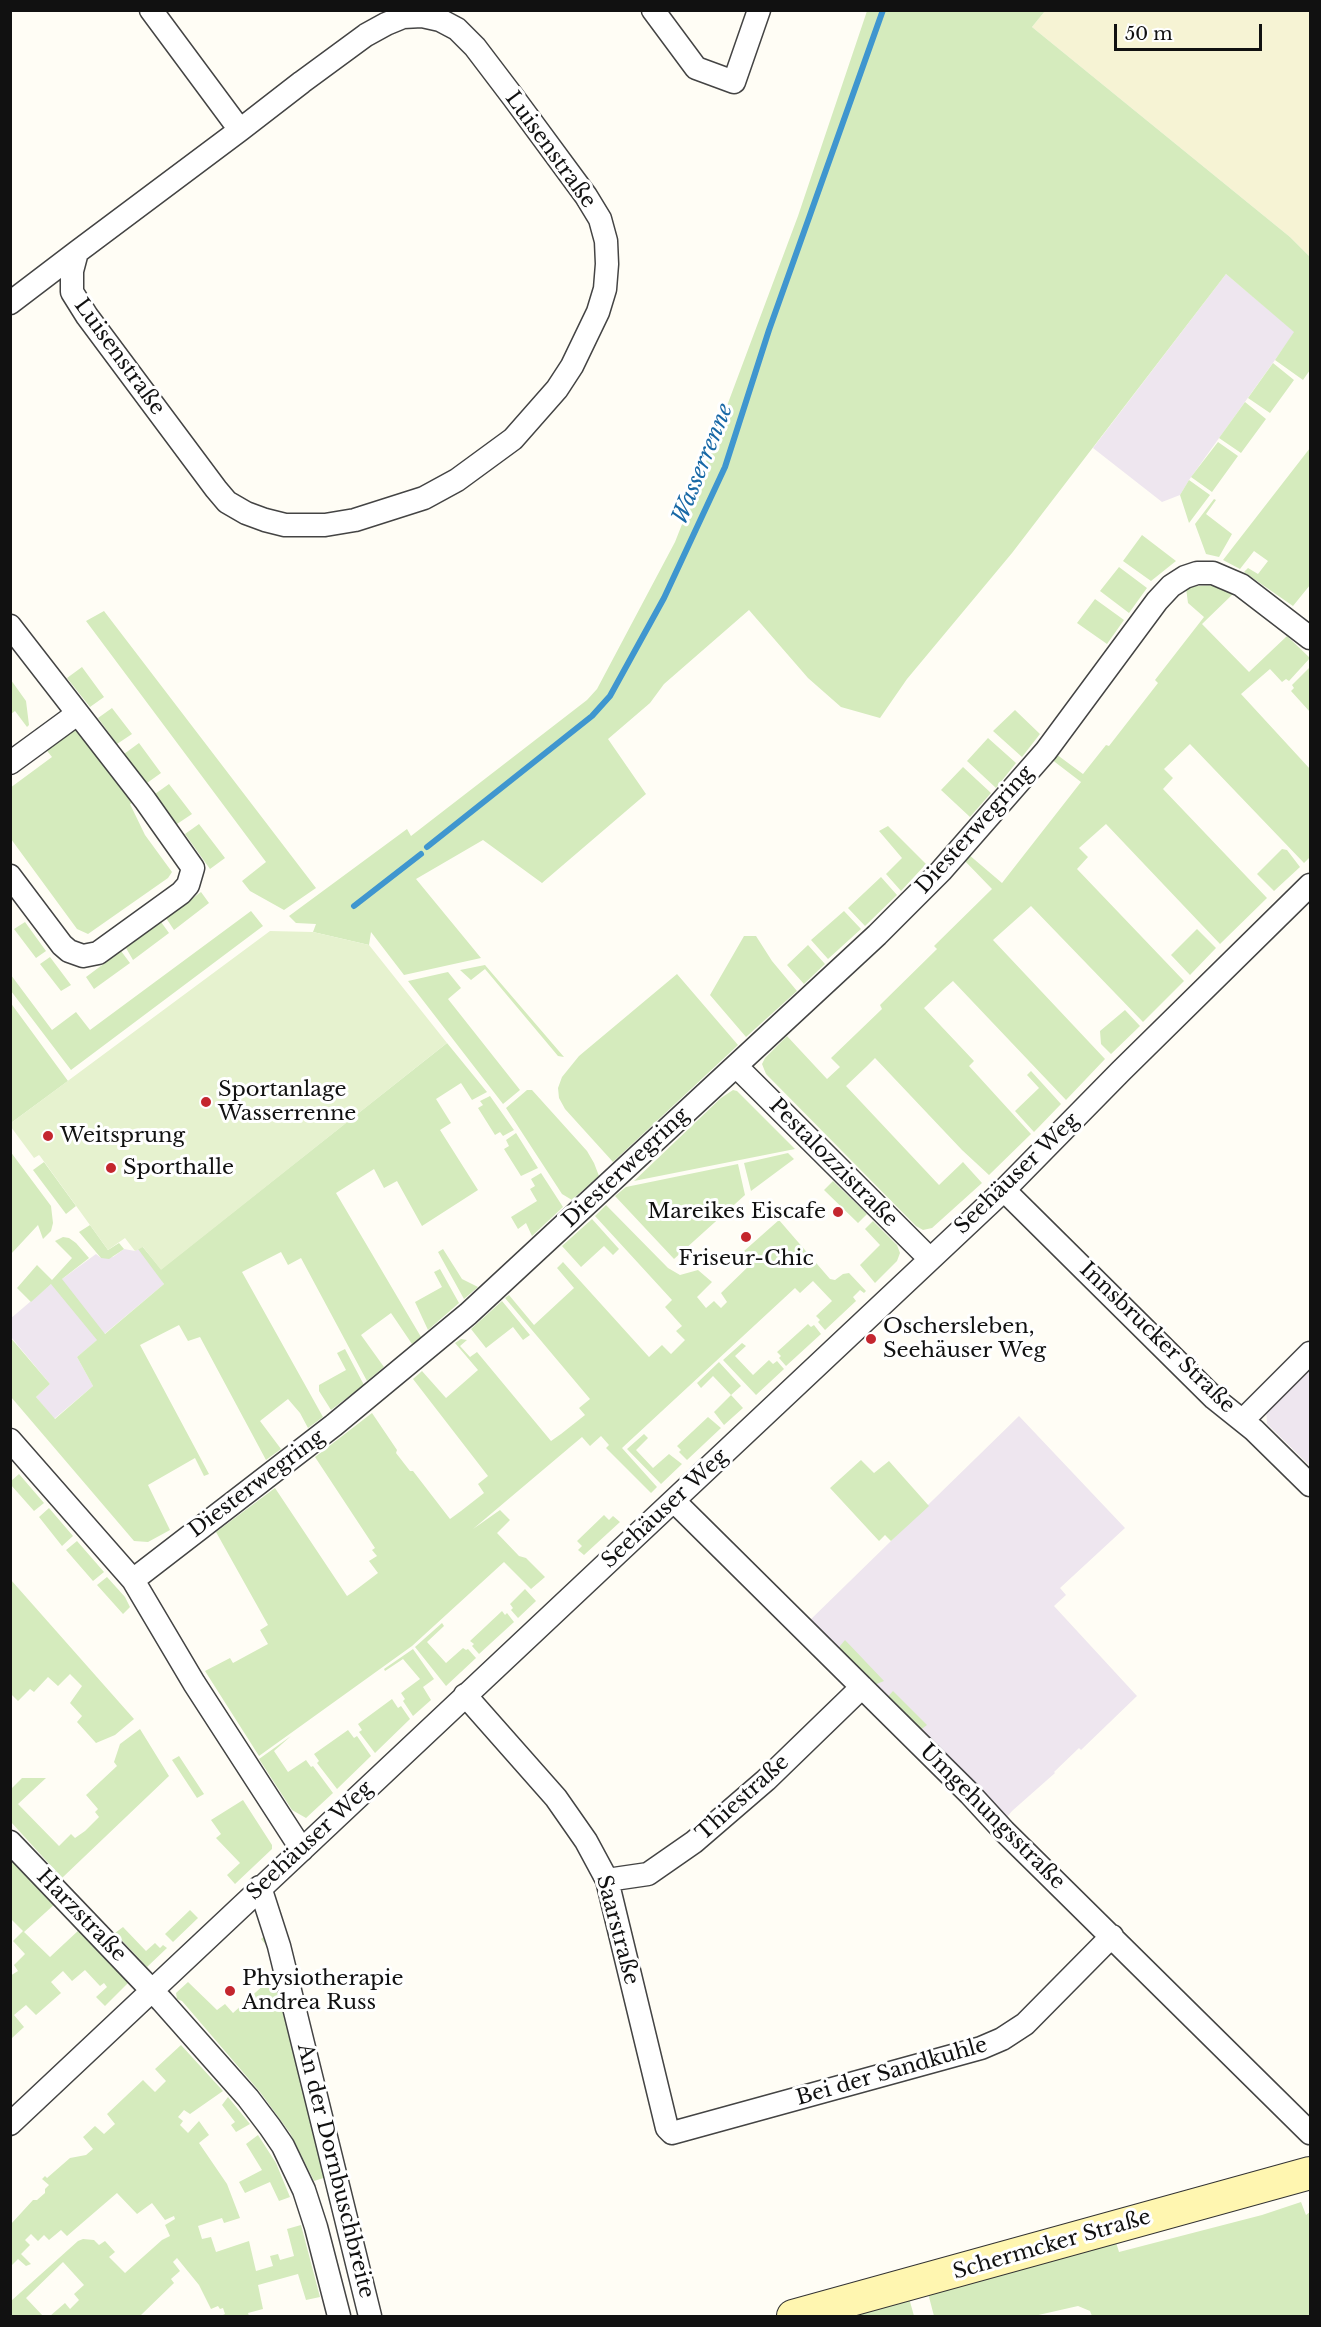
<!DOCTYPE html>
<meta charset="utf-8">
<style>
body{margin:0}
#map{position:relative;width:1321px;height:2327px;overflow:hidden;background:#fffdf5;font-family:"Libre Baskerville",serif}
canvas{display:block}
.frame{position:absolute;inset:0;border:12px solid #111;pointer-events:none}
.scale{position:absolute;left:1114px;top:24px;width:148px;height:27px;box-sizing:border-box;border:3px solid #111;border-top:0;padding-left:8px;font-size:18px;line-height:21px;white-space:nowrap;color:#111;-webkit-text-stroke:4px #fff;paint-order:stroke}
</style>
<div id="map">
<canvas width="1321" height="2327"></canvas>
<div class="frame"></div>
<div class="scale">50 m</div>
</div>
<script>
const ctx = document.querySelector('canvas').getContext('2d');
ctx.lineJoin = 'round';
function fill(path, color) {
  ctx.fillStyle = color;
  ctx.fill(path, 'evenodd');
}
function toPath(rows) {
  const path = new Path2D();
  for (const r of rows) {
    path.moveTo(r[0], r[1]);
    for (let i = 2; i < r.length; i += 2) path.lineTo(r[i], r[i + 1]);
  }
  return path;
}
function stroke(path, color, width, dash) {
  ctx.strokeStyle = color;
  ctx.lineWidth = width;
  ctx.lineCap = dash ? 'butt' : 'round';
  ctx.setLineDash(dash || []);
  ctx.stroke(path);
}
function write(font, color, halo, rows, align = 'center') {
  ctx.font = font + ' "Libre Baskerville",serif';
  ctx.lineWidth = 6;
  ctx.setLineDash([]);
  ctx.textBaseline = 'middle';
  ctx.strokeStyle = halo;
  ctx.fillStyle = color;
  for (const [text, x, y, turn = 0] of rows) {
    ctx.save();
    ctx.translate(x, y);
    ctx.rotate((+turn || 0) * Math.PI / 180);
    ctx.textAlign = isNaN(turn) ? turn : align;
    if (halo) ctx.strokeText(text, 0, 0);
    ctx.fillText(text, 0, 0);
    ctx.restore();
  }
}
fill(toPath([
 [1226,274,1295,332,1189,480,1180,495,1162,502,1093,448],
 [142,1246,164,1284,77,1357,93,1386,54,1419,36,1397,50,1384,11,1337,10,1319,51,1284,62,1279,96,1254,101,1258,113,1257,124,1249,135,1251],
 [1310,1363,1310,1466,1267,1424,1266,1405],
 [1019,1416,1125,1528,1060,1588,1066,1595,1054,1606,1137,1696,1081,1750,1079,1748,1054,1772,1055,1773,1012,1811,1003,1822,806,1624]
]), '#eee6ef');
fill(toPath([
 [1045,11,1310,11,1310,257,1290,237,1032,27]
]), '#f6f3d4');
fill(toPath([
 [867,11,1045,11,1032,27,1290,237,1310,257,1310,370,1303,380,1275,360,1294,332,1226,274,1012,553,907,679,880,718,841,707,808,678,749,610,664,684,650,703,608,739,646,794,542,883,483,840,416,879,481,958,404,975,371,932,369,945,313,932,316,924,296,923,289,916,407,829,411,836,587,700,597,689,675,542,694,494,798,216],
 [1273,363,1294,380,1270,413,1248,398],
 [1245,402,1266,419,1241,453,1219,438],
 [1218,442,1238,456,1212,492,1191,477],
 [1310,448,1310,585,1293,606,1244,572,1248,568,1258,574,1268,561,1254,551,1240,569,1223,560],
 [1189,480,1210,495,1189,523,1180,495],
 [1214,499,1216,500,1206,514,1232,534,1219,557,1206,554,1195,524],
 [1142,535,1176,561,1151,581,1123,561],
 [1119,567,1147,588,1129,613,1100,591],
 [1217,585,1234,593,1202,624,1249,672,1287,636,1310,658,1289,681,1286,679,1282,682,1270,669,1241,694,1310,769,1310,857,1304,863,1190,744,1164,769,1173,778,1163,789,1267,898,1220,944,1106,824,1079,848,1088,857,1077,869,1184,981,1143,1022,1031,906,993,940,1105,1059,1066,1100,953,981,945,988,924,1008,974,1061,969,1066,1031,1134,989,1175,962,1150,875,1058,866,1067,846,1086,939,1185,963,1162,982,1183,932,1228,923,1230,916,1226,766,1074,762,1064,765,1058,787,1036,827,1079,840,1067,831,1058,882,1009,880,1005,937,949,934,946,992,889,963,859,968,854,1002,883,1081,782,1051,759,1056,754,1083,774,1106,745,1109,746,1158,683,1155,680,1204,617,1188,603,1186,588,1197,586],
 [1095,599,1124,620,1107,644,1077,623],
 [104,611,316,888,284,910,250,891,242,881,266,862,86,621],
 [82,667,104,697,90,707,67,678],
 [1310,667,1310,712,1291,691,1294,688,1292,685],
 [11,680,26,701,29,725,27,727,15,711,11,714],
 [112,708,132,734,117,744,98,718],
 [1015,710,1040,734,1022,757,993,731],
 [81,728,92,749,109,772,138,800,130,804,145,835,172,872,168,878,88,934,77,929,11,839,10,788,52,757,44,747,73,730],
 [988,738,1016,763,996,788,967,761],
 [139,743,161,773,147,783,124,754],
 [963,767,991,793,970,817,941,790],
 [169,784,192,814,177,824,155,794],
 [199,824,225,858,210,869,185,834],
 [888,826,926,864,901,891,886,874,902,858,879,831],
 [1282,849,1287,850,1300,867,1274,891,1257,874],
 [881,877,897,895,865,926,848,908],
 [201,892,209,903,174,930,166,918],
 [251,911,263,926,71,1070,11,991,11,975,52,1030,76,1012,90,1030],
 [844,911,861,929,828,959,811,940],
 [25,922,46,951,36,958,14,929],
 [161,922,169,933,133,960,126,948],
 [1197,929,1216,948,1190,975,1171,955],
 [744,936,756,936,772,961,797,991,746,1037,710,995],
 [808,945,825,964,804,984,787,965],
 [121,951,130,963,94,989,86,977],
 [50,957,71,985,61,991,40,964],
 [485,965,564,1057,558,1056,485,969,471,980,460,970],
 [448,972,461,988,448,999,520,1090,503,1104,408,981],
 [677,974,738,1045,613,1162,565,1109,559,1098,558,1088,562,1077,579,1056],
 [10,1002,68,1081,11,1123,10,1123],
 [1125,1010,1140,1026,1111,1054,1101,1044,1100,1031],
 [447,1043,487,1092,472,1100,461,1083,436,1099,451,1123,440,1130,478,1190,422,1226,397,1181,384,1188,374,1169,336,1193,421,1337,412,1344,391,1313,361,1335,384,1367,367,1381,301,1258,288,1265,281,1252,242,1272,323,1417,308,1428,300,1413,288,1399,260,1421,281,1449,266,1460,200,1337,188,1341,179,1325,140,1345,209,1474,204,1476,195,1458,148,1485,170,1530,148,1542,134,1541,11,1397,10,1337,50,1384,36,1397,55,1419,93,1386,77,1357,97,1340,51,1284,31,1302,17,1288,37,1265,52,1280,72,1258,55,1241,63,1237,69,1238,76,1243,89,1258,62,1279,105,1334,164,1284,138,1249,142,1246,161,1269],
 [1031,1071,1061,1104,1034,1132,1015,1111,1039,1088,1027,1075],
 [527,1090,532,1090,587,1151,594,1163,599,1176,572,1200,562,1194,506,1108],
 [733,1090,737,1091,795,1149,634,1181,721,1098],
 [490,1096,514,1130,503,1136,500,1132,495,1135,478,1108,483,1105,480,1101],
 [516,1133,538,1168,521,1176,504,1149,509,1146,506,1140],
 [10,1151,51,1206,53,1223,51,1231,43,1239,38,1225,11,1254],
 [788,1153,794,1159,751,1191,744,1163],
 [44,1162,76,1206,66,1214,33,1170],
 [738,1164,745,1195,674,1259,615,1196,626,1187],
 [541,1173,563,1207,532,1236,526,1223,518,1229,511,1217,537,1201,530,1189,535,1186,531,1179],
 [833,1181,867,1214,858,1223,824,1190],
 [606,1205,668,1268,680,1275,698,1270,712,1282,697,1297,706,1308,714,1301,721,1308,727,1302,721,1293,753,1262,744,1251,779,1220,830,1279,835,1280,843,1274,849,1273,866,1291,864,1293,860,1290,853,1297,856,1301,825,1330,818,1322,820,1320,816,1316,832,1301,813,1281,800,1293,795,1288,622,1448,657,1487,651,1493,606,1448,609,1445,601,1436,590,1446,582,1437,473,1529,500,1510,510,1520,497,1533,519,1556,526,1558,545,1577,531,1589,504,1562,412,1646,259,1756,205,1671,230,1658,233,1663,268,1644,260,1630,268,1625,216,1532,275,1488,347,1596,353,1592,378,1573,369,1561,377,1556,372,1550,375,1548,315,1457,372,1413,397,1450,396,1453,410,1471,413,1471,450,1519,461,1511,484,1493,478,1484,488,1476,413,1379,422,1371,446,1398,478,1370,455,1343,461,1339,467,1340,460,1346,470,1357,477,1352,551,1441,561,1434,585,1415,579,1408,590,1399,505,1298,509,1295,534,1325,574,1288,557,1268,563,1262,649,1357,662,1345,671,1354,685,1340,676,1331,682,1326,665,1307,672,1300,595,1216],
 [592,1219,619,1249,613,1255,604,1246,581,1267,562,1246],
 [873,1221,897,1245,900,1253,897,1261,875,1283,860,1265,880,1245,865,1229],
 [90,1225,108,1250,119,1243,124,1249,109,1259,101,1258,79,1232],
 [443,1249,462,1279,478,1287,464,1299,438,1252],
 [440,1269,459,1303,428,1330,415,1302,442,1287,434,1272],
 [502,1301,530,1335,523,1340,513,1327,486,1348,471,1329],
 [808,1324,811,1327,814,1325,821,1334,786,1366,779,1358,781,1356,777,1352],
 [742,1343,746,1346,735,1356,753,1375,769,1360,773,1364,777,1361,784,1369,756,1395,723,1360],
 [345,1349,364,1385,331,1410,319,1391,319,1385,346,1370,337,1353],
 [719,1362,741,1386,731,1395,743,1408,724,1425,714,1412,731,1395,713,1376,701,1388,697,1383],
 [708,1417,721,1428,687,1460,679,1452,681,1450,677,1446],
 [644,1434,648,1438,636,1450,653,1468,669,1454,682,1464,661,1484,627,1449],
 [861,1460,874,1473,889,1461,929,1506,891,1541,885,1535,879,1541,830,1488],
 [19,1474,44,1503,34,1511,11,1485,11,1481],
 [49,1508,73,1536,62,1546,39,1517],
 [604,1515,609,1520,613,1516,620,1522,584,1555,578,1550,582,1546,577,1541],
 [77,1541,104,1572,93,1581,66,1550],
 [107,1577,125,1597,130,1607,123,1614,97,1585],
 [11,1580,134,1719,115,1735,96,1743,77,1722,82,1716,70,1703,82,1686,70,1674,58,1686,48,1677,34,1692,30,1689,18,1701,11,1694],
 [525,1589,536,1601,518,1618,511,1610,513,1608,510,1604],
 [502,1611,505,1615,507,1613,514,1622,479,1654,472,1646,474,1644,470,1641],
 [442,1623,444,1626,427,1642,446,1663,463,1648,466,1650,468,1649,476,1658,446,1686,415,1647],
 [845,1640,884,1681,874,1685,839,1651,840,1646],
 [413,1649,434,1679,423,1687,431,1700,413,1716,403,1701,405,1699,401,1693,420,1679,403,1659,385,1671,384,1669],
 [893,1691,927,1725,919,1731,884,1701],
 [392,1699,398,1708,401,1706,410,1719,375,1753,359,1732,362,1730,358,1724],
 [140,1729,169,1776,62,1878,11,1822,11,1789,22,1778,46,1778,18,1804,59,1846,71,1834,75,1838,85,1831,99,1817,95,1812,98,1809,86,1795,117,1766,114,1762,120,1744],
 [348,1730,354,1738,357,1736,371,1756,337,1789,317,1763,319,1761,314,1754],
 [291,1736,274,1751,288,1772,306,1760,311,1767,313,1766,333,1793,306,1818,292,1810,259,1759],
 [179,1756,204,1794,197,1798,172,1760],
 [243,1800,272,1845,272,1849,235,1884,227,1875,240,1863,216,1838,221,1834,211,1820],
 [11,1857,56,1903,24,1932,50,1957,80,1929,129,1982,105,2006,96,1997,107,1987,104,1983,100,1986,85,1970,72,1981,63,1971,51,1982,61,1993,36,2015,26,2005,14,2015,24,2027,12,2038,10,2036,10,1976,18,1971,14,1965,25,1954,13,1941,23,1931,11,1919],
 [190,1910,198,1918,173,1942,165,1934],
 [262,1914,269,1922,330,2176,314,2181,290,2133,260,2092,182,2001,177,1999,176,1993,188,1982,217,2010,225,2004,233,2013,279,1971,271,1941,266,1945,261,1939,269,1932,257,1918],
 [123,1927,146,1951,155,1943,160,1948,163,1945,167,1948,147,1967,115,1933],
 [181,2045,223,2091,190,2114,184,2110,178,2117,183,2121,180,2125,188,2133,199,2121,209,2135,199,2143,227,2184,240,2218,224,2223,222,2218,198,2226,202,2239,211,2237,216,2252,249,2241,256,2271,273,2266,270,2256,278,2254,280,2260,294,2256,287,2229,301,2225,320,2297,306,2300,298,2274,258,2285,263,2309,248,2313,249,2316,221,2316,225,2314,223,2308,220,2309,218,2306,211,2309,199,2285,177,2258,173,2262,180,2271,171,2279,174,2283,140,2316,50,2316,65,2303,70,2309,79,2300,74,2294,84,2285,63,2262,26,2298,43,2316,11,2316,11,2301,78,2241,83,2239,94,2240,99,2245,105,2241,115,2252,109,2257,125,2273,162,2240,170,2236,165,2225,175,2219,174,2216,165,2220,152,2203,137,2214,117,2193,67,2236,61,2230,49,2240,44,2235,38,2241,31,2234,25,2240,30,2245,21,2254,31,2264,26,2266,18,2259,11,2266,11,2224,33,2200,37,2200,45,2193,45,2189,49,2185,42,2179,45,2176,47,2178,70,2158,86,2155,93,2149,83,2137,95,2126,104,2134,115,2124,107,2114,143,2080,155,2092,166,2081,155,2069],
 [228,2097,250,2124,236,2132,231,2125,235,2122,222,2105],
 [258,2135,276,2163,290,2197,279,2201,270,2182,245,2193,239,2182,262,2170,246,2144],
 [1301,2202,1306,2215,1310,2212,1310,2316,1092,2316,1090,2311,1078,2306,1034,2316,934,2316,929,2297,930,2291,1115,2239,1119,2252,1262,2215],
 [909,2298,914,2316,836,2316]
]), '#d5ebbd');
fill(toPath([
 [270,931,313,932,369,945,447,1043,161,1270,143,1247,135,1251,125,1238,108,1250,40,1156,39,1155,34,1158,11,1127,11,1123]
]), '#e6f2cf');
stroke(toPath([
 [427,847,592,716,610,696,664,598,725,467,769,330,883,10],
 [354,906,421,854]
]), '#3f96cf', 6);
const minor = toPath([
 [151,10,240,130],
 [653,10,696,68,734,82,759,10],
 [10,303,77,252,240,130,302,82,366,35,386,24,403,17,422,16,440,20,457,29,475,47,513,97,586,196,600,219,606,241,607,264,605,289,598,312,572,366,557,389,513,439,457,480,424,498,355,520,325,525,285,525,265,520,246,513,227,502,216,489,87,316,72,292,72,271,77,252],
 [10,626,145,800,193,868,188,885,181,893,98,953,83,956,69,951,62,945,10,876],
 [10,763,77,714],
 [736,1066,930,1259],
 [1004,1190,1214,1398,1254,1430,1310,1485],
 [1243,1420,1310,1353],
 [10,1440,133,1580,194,1683,302,1850],
 [674,1501,970,1794,1004,1831,1310,2133],
 [133,1580,334,1425,468,1314,877,935,941,871,1046,751,1157,601,1171,586,1185,577,1197,573,1213,573,1241,585,1310,638],
 [465,1695,556,1798,586,1841,607,1880,667,2128,672,2133,981,2048,1002,2039,1025,2024,1112,1936],
 [10,1842,162,2001,248,2098,270,2127,283,2146,304,2190,316,2227,339,2316],
 [607,1880,648,1874,694,1842,766,1780,862,1687],
 [260,1887,279,1946,370,2316],
 [10,2124,1004,1190,1121,1071,1310,885]
]);
const secondary = toPath([
 [793,2316,1310,2173]
]);
stroke(minor, '#444', 25);
stroke(secondary, '#333', 34);
stroke(minor, '#fff', 22);
stroke(secondary, '#fff6b0', 32);
for (const [x, y, r, color] of [
 [206,1102,6,"#c4262e"],
 [48,1136,6,"#c4262e"],
 [111,1168,6,"#c4262e"],
 [838,1212,6,"#c4262e"],
 [746,1237,6,"#c4262e"],
 [871,1339,6,"#c4262e"],
 [230,1991,6,"#c4262e"]
]) {
  const dot = new Path2D();
  dot.arc(x, y, r, 0, 2 * Math.PI);
  ctx.fillStyle = color;
  ctx.fill(dot);
  stroke(dot, '#fff', 2);
}
write('21px', '#111', '#fff', [
 ["Luisenstraße",550,150,54],
 ["Luisenstraße",119,357,54],
 ["Diesterwegring",975,830,-48],
 ["Pestalozzistraße",833,1163,45],
 ["Diesterwegring",626,1168,-43],
 ["Seehäuser Weg",1017,1174,-44],
 ["Innsbrucker Straße",1157,1338,44],
 ["Diesterwegring",257,1484,-37],
 ["Seehäuser Weg",665,1509,-43],
 ["Thiestraße",743,1798,-42],
 ["Umgehungsstraße",992,1817,45],
 ["Seehäuser Weg",310,1841,-43],
 ["Harzstraße",81,1916,46],
 ["Saarstraße",617,1930,75],
 ["Bei der Sandkuhle",892,2072,-16],
 ["An der Dornbuschbreite",335,2171,76],
 ["Schermcker Straße",1052,2245,-16]
]);
write('21px', '#111', '#fff', [
 ["Sportanlage",218,1090],
 ["Wasserrenne",218,1114],
 ["Weitsprung",60,1136],
 ["Sporthalle",123,1168],
 ["Mareikes Eiscafe",826,1212,"right"],
 ["Friseur-Chic",746,1259,"center"],
 ["Oschersleben,",883,1327],
 ["Seehäuser Weg",883,1351],
 ["Physiotherapie",242,1979],
 ["Andrea Russ",242,2003]
], 'left');
write('italic 22px', '#1768a6', '#fff', [
 ["Wasserrenne",703,464,-68]
]);
</script>
